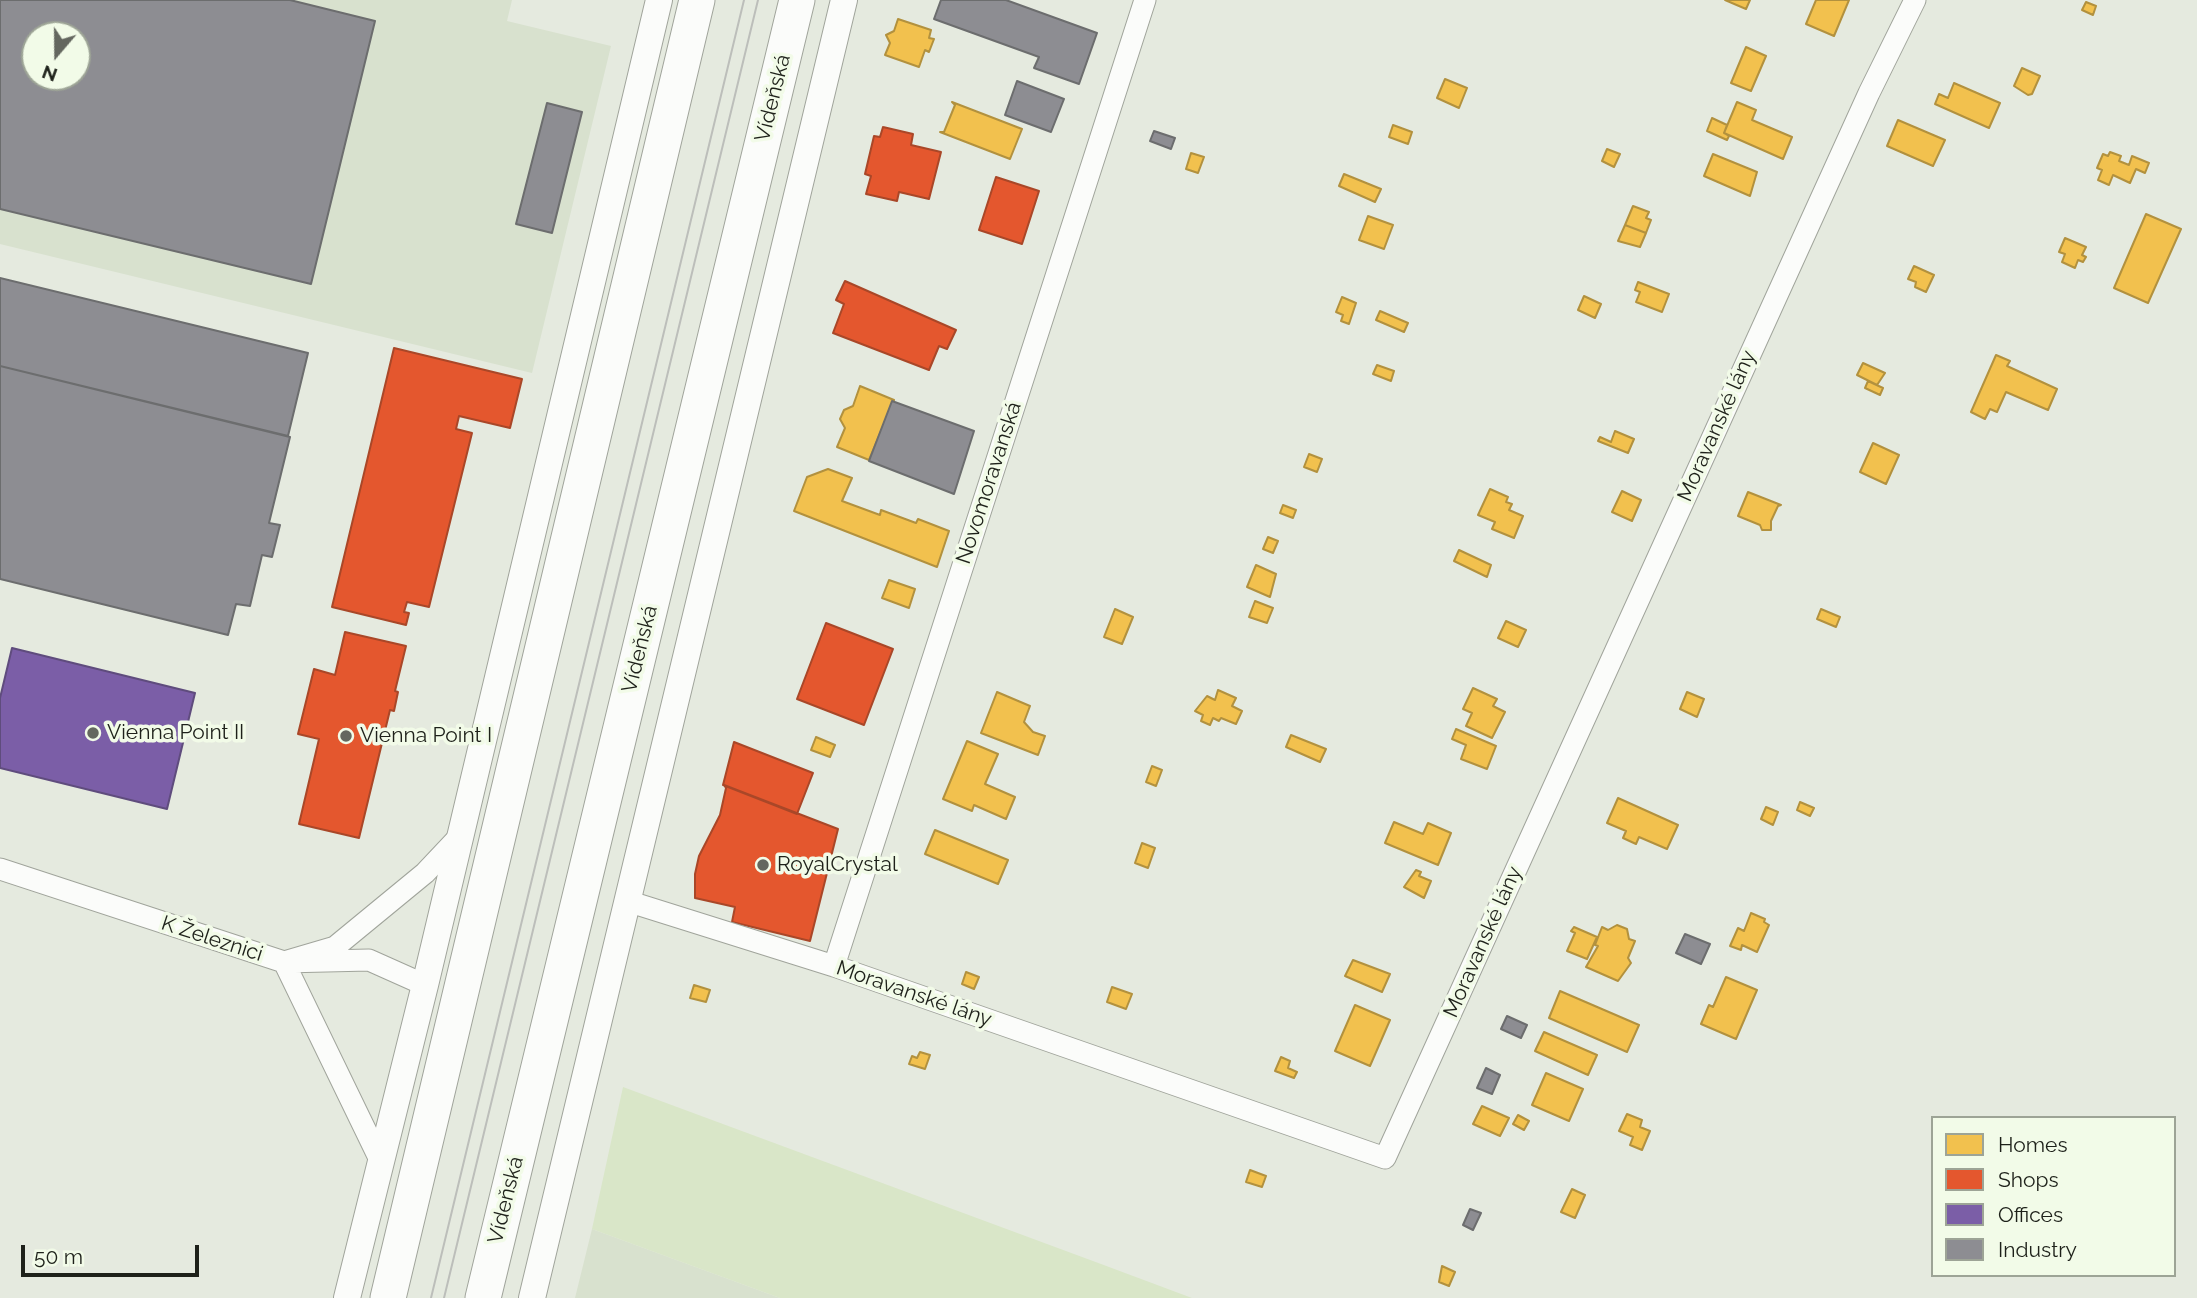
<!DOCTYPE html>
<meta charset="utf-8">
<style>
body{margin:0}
#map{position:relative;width:2197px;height:1298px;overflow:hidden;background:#e5eadf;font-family:Raleway,sans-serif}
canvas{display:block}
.legend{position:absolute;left:1931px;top:1116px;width:245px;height:161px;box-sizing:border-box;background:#f2fbe8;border:2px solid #9da496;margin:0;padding:9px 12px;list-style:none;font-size:21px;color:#1e211a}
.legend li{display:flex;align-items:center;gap:14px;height:35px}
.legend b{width:35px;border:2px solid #9da496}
.north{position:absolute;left:21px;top:21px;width:70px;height:70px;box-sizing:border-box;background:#f2fbe8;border:2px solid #9da496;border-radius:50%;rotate:200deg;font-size:19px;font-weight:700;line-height:28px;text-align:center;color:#1e211a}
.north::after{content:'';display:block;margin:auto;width:24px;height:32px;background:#64675f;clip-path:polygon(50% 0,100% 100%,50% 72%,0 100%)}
.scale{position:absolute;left:21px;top:1245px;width:178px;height:32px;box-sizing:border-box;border:4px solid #1e211a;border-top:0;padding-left:9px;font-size:21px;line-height:24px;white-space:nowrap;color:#1e211a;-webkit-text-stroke:5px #f2fbe8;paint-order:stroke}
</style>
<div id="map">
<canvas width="2197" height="1298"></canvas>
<ul class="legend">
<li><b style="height:19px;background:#f2c14e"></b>Homes</li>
<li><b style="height:19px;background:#e4572e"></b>Shops</li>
<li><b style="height:19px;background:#7b5ea7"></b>Offices</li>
<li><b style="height:19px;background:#8d8d92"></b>Industry</li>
</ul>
<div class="north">N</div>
<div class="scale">50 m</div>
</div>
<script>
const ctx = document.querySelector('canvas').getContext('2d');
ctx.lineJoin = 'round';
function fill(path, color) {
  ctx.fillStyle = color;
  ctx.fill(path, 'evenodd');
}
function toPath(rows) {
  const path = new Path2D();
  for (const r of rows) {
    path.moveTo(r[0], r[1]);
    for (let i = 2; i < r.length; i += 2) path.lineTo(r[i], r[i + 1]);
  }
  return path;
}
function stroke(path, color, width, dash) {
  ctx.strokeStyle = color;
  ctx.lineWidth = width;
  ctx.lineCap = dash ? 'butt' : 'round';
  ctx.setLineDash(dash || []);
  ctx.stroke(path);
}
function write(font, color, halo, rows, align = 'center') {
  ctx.font = font + ' Raleway,sans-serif';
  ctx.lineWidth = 7;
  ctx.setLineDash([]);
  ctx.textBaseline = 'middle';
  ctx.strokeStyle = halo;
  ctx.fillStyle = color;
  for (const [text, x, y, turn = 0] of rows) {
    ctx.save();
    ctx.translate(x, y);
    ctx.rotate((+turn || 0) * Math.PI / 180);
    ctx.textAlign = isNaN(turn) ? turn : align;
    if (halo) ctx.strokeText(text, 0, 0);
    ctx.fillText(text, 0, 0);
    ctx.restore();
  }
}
fill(toPath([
 [0,0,512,0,507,21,611,46,532,373,0,244],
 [35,35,77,35,77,77,35,77],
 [592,1229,780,1298,575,1298]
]), '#d8e1ce');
fill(toPath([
 [623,1087,1101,1264,1192,1298,780,1298,592,1229]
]), '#d9e6c8');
const homes = toPath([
 [1725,0,1750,0,1746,9,1725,0],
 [1816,0,1849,0,1834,36,1806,24,1816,0],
 [2086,2,2096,6,2093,15,2082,10,2086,2],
 [898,19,931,30,929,38,934,39,929,52,925,50,919,67,885,55,890,43,886,35,894,31,898,19],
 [1746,47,1766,56,1751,91,1731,83,1746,47],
 [2022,68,2040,76,2032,94,2028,95,2014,86,2022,68],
 [1445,79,1467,88,1459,108,1437,98,1445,79],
 [1954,83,2000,103,1989,128,1935,104,1939,94,1948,98,1954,83],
 [952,102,1022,129,1010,159,940,132,944,132,955,105,952,102],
 [1737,102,1756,110,1752,120,1792,137,1783,159,1724,133,1737,102],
 [1712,118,1727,125,1724,133,1729,136,1727,140,1707,131,1712,118],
 [1898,120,1945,140,1933,166,1887,146,1898,120],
 [1393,125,1412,132,1408,144,1389,137,1393,125],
 [1607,149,1620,154,1614,167,1602,161,1607,149],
 [2110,152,2121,156,2119,161,2129,165,2132,156,2149,163,2145,173,2136,169,2130,183,2113,175,2109,185,2098,180,2102,170,2097,168,2103,154,2108,156,2110,152],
 [1191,153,1204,157,1198,173,1186,169,1191,153],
 [1713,154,1757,172,1750,196,1704,176,1713,154],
 [1344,174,1381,189,1375,202,1339,186,1344,174],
 [1633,206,1649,212,1646,218,1651,220,1646,233,1625,225,1633,206],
 [2146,214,2181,229,2148,303,2114,288,2146,214],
 [1368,216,1393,225,1384,249,1359,240,1368,216],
 [1625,225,1646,233,1640,247,1618,241,1625,225],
 [2065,238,2086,247,2082,255,2086,257,2083,262,2078,260,2075,268,2062,262,2065,254,2059,252,2065,238],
 [1914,266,1934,275,1926,292,1915,287,1916,282,1908,279,1914,266],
 [1638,282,1669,294,1662,312,1636,302,1640,292,1635,290,1638,282],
 [1584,296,1601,304,1595,318,1578,310,1584,296],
 [1342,297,1356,303,1349,324,1341,321,1343,315,1336,312,1342,297],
 [1380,311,1408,323,1404,332,1376,320,1380,311],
 [1996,355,2010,361,2007,366,2057,389,2048,410,2006,392,1997,412,1990,409,1985,419,1971,412,1996,355],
 [1863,363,1885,373,1877,385,1857,375,1863,363],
 [1377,365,1394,371,1391,381,1373,374,1377,365],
 [1868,381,1883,388,1880,395,1865,388,1868,381],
 [860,386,894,400,869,460,837,447,845,428,840,419,844,410,853,406,860,386],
 [1615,431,1634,439,1628,453,1598,441,1600,437,1611,442,1615,431],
 [1873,443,1899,455,1886,484,1860,472,1873,443],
 [1309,454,1322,459,1317,472,1304,467,1309,454],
 [828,469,852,478,842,501,880,515,881,510,916,523,918,519,949,531,937,567,794,511,807,477,828,469],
 [1490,489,1508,497,1506,502,1512,504,1509,510,1523,516,1514,538,1492,529,1495,522,1478,515,1490,489],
 [1622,491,1641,500,1632,521,1612,512,1622,491],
 [1748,492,1781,505,1778,506,1771,521,1771,530,1762,530,1760,525,1738,516,1748,492],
 [1283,505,1296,510,1293,518,1280,513,1283,505],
 [1268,537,1278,541,1273,553,1263,549,1268,537],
 [1459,550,1491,565,1487,577,1454,561,1459,550],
 [1256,565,1276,574,1270,597,1247,587,1256,565],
 [889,580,915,589,909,608,882,598,889,580],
 [1255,601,1273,608,1267,623,1249,617,1255,601],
 [1115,609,1133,617,1122,644,1104,637,1115,609],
 [1821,609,1840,617,1836,627,1817,619,1821,609],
 [1506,621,1526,630,1518,647,1498,638,1506,621],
 [1473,688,1497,699,1493,706,1505,712,1492,738,1466,726,1472,713,1463,709,1473,688],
 [1218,690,1236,698,1232,706,1242,711,1236,724,1221,718,1219,721,1213,718,1210,725,1201,721,1203,715,1195,711,1207,696,1215,700,1218,690],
 [997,692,1030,706,1024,722,1033,732,1045,736,1038,755,981,733,997,692],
 [1687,692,1704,699,1697,717,1680,709,1687,692],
 [1456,729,1496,746,1487,769,1461,759,1466,745,1452,739,1456,729],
 [1291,735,1326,749,1320,762,1286,747,1291,735],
 [816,737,835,745,830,757,811,750,816,737],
 [967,741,998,754,985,784,1015,797,1006,819,974,805,972,811,943,799,967,741],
 [1152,766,1162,770,1156,786,1146,782,1152,766],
 [1618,798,1678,825,1667,849,1639,837,1636,844,1623,838,1626,831,1607,823,1618,798],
 [1800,802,1814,808,1810,816,1797,810,1800,802],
 [1766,807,1778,812,1773,825,1761,819,1766,807],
 [1394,822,1423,834,1428,823,1451,833,1438,865,1385,843,1394,822],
 [935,830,1008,860,998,884,925,854,935,830],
 [1142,843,1155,848,1148,868,1135,863,1142,843],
 [1416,870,1421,872,1419,876,1431,881,1424,898,1404,887,1416,870],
 [1751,913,1765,919,1764,922,1769,925,1757,952,1742,945,1741,950,1730,946,1738,928,1744,931,1751,913],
 [1617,925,1627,929,1629,939,1635,941,1628,958,1631,963,1618,981,1586,967,1598,946,1595,945,1602,927,1608,930,1617,925],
 [1574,927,1597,937,1587,959,1567,951,1575,933,1571,931,1574,927],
 [1353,960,1390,974,1382,992,1345,976,1353,960],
 [966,972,979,977,974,989,962,984,966,972],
 [1726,977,1757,990,1736,1039,1701,1024,1709,1005,1713,1007,1726,977],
 [694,985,710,990,706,1002,690,998,694,985],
 [1112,987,1132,994,1126,1009,1107,1002,1112,987],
 [1560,991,1639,1025,1627,1052,1549,1018,1560,991],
 [1355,1005,1390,1020,1370,1066,1335,1051,1355,1005],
 [1544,1032,1597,1055,1588,1075,1535,1051,1544,1032],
 [920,1052,930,1055,925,1069,909,1064,912,1056,917,1058,920,1052],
 [1281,1057,1290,1061,1288,1068,1297,1072,1294,1078,1275,1071,1281,1057],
 [1546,1073,1583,1089,1569,1121,1532,1105,1546,1073],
 [1482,1106,1509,1118,1500,1136,1473,1124,1482,1106],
 [1627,1114,1642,1120,1640,1127,1650,1131,1642,1150,1630,1145,1633,1137,1619,1131,1627,1114],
 [1518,1115,1529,1121,1524,1130,1513,1124,1518,1115],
 [1250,1170,1266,1176,1262,1187,1246,1182,1250,1170],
 [1572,1189,1585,1195,1575,1218,1561,1212,1572,1189],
 [1442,1266,1455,1272,1449,1286,1439,1282,1442,1266]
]);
fill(homes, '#f2c14e');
stroke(homes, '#b2913e', 2);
const shops = toPath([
 [883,127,913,134,911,145,941,152,929,199,899,192,897,201,866,194,871,176,865,174,874,136,880,137,883,127],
 [996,177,1039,191,1022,244,979,230,996,177],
 [845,281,956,330,947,349,939,346,929,370,833,333,844,304,836,300,845,281],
 [394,348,522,379,510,428,459,416,456,429,472,433,429,607,407,602,404,612,409,613,406,625,332,607,394,348],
 [826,623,893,649,864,725,797,699,826,623],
 [345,632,406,646,395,691,398,692,394,711,390,710,359,838,299,824,319,739,298,734,314,669,335,675,345,632],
 [734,742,813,773,797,814,723,785,734,742],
 [724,785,838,829,810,941,732,922,735,907,695,898,695,874,699,856,720,815,726,788,724,785]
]);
fill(shops, '#e4572e');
stroke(shops, '#a94728', 2);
const offices = toPath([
 [12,648,195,693,167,809,0,768,0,698,12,648]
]);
fill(offices, '#7b5ea7');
stroke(offices, '#5f4c7d', 2);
const industry = toPath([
 [0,0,290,0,375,21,311,284,0,209,0,0],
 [35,35,77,35,77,77,35,77,35,35],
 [941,0,1006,0,1097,33,1079,84,1034,68,1039,57,934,19,941,0],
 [1017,81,1064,99,1051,132,1005,115,1017,81],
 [547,103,582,112,552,233,516,224,547,103],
 [1154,131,1175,138,1171,149,1150,141,1154,131],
 [0,278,308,353,288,436,0,366,0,278],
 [0,366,290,437,269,523,280,525,272,557,262,555,250,606,236,604,228,635,0,579,0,366],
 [892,401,974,431,954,494,869,461,892,401],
 [1685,934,1710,944,1701,964,1676,953,1685,934],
 [1507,1016,1527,1025,1521,1038,1501,1029,1507,1016],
 [1486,1068,1500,1075,1492,1094,1477,1088,1486,1068],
 [1470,1209,1481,1213,1473,1230,1463,1225,1470,1209]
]);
fill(industry, '#8d8d92');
stroke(industry, '#6c6d6e', 2);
const minor = toPath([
 [0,869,284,962,369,960,425,985],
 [627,901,834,966,1385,1158,1869,93,1915,0],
 [834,966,1145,0],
 [380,1160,284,962,335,947,425,873,458,838]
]);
const tertiary = toPath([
 [347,1298,425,985,659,0],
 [532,1298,844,0]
]);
const trunk = toPath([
 [388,1298,697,0],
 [483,1298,797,0]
]);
stroke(minor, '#a0a49b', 23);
stroke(tertiary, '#a0a49b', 28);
stroke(trunk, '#a0a49b', 37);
stroke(minor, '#fbfcfa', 21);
stroke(tertiary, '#fbfcfa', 26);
stroke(trunk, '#fbfcfa', 35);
stroke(toPath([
 [431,1298,744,0],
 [444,1298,758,0]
]), '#bcbeba', 2);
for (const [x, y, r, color] of [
 [93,733,7,"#64675f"],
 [346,736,7,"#64675f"],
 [763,865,7,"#64675f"]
]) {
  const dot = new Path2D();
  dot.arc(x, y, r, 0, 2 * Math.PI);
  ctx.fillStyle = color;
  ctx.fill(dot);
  stroke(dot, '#f2fbe8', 2.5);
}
write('21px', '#1e211a', '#f2fbe8', [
 ["Vídeňská",773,98,-76],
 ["Moravanské lány",1717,426,-66],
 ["Novomoravanská",989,483,-72],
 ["Vídeňská",640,649,-76],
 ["K Železnici",212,939,18],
 ["Moravanské lány",1483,942,-66],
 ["Moravanské lány",914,994,19],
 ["Vídeňská",506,1200,-76]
]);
write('21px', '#1e211a', '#f2fbe8', [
 ["Vienna Point II",107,733],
 ["Vienna Point I",360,736],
 ["RoyalCrystal",777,865]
], 'left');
</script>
